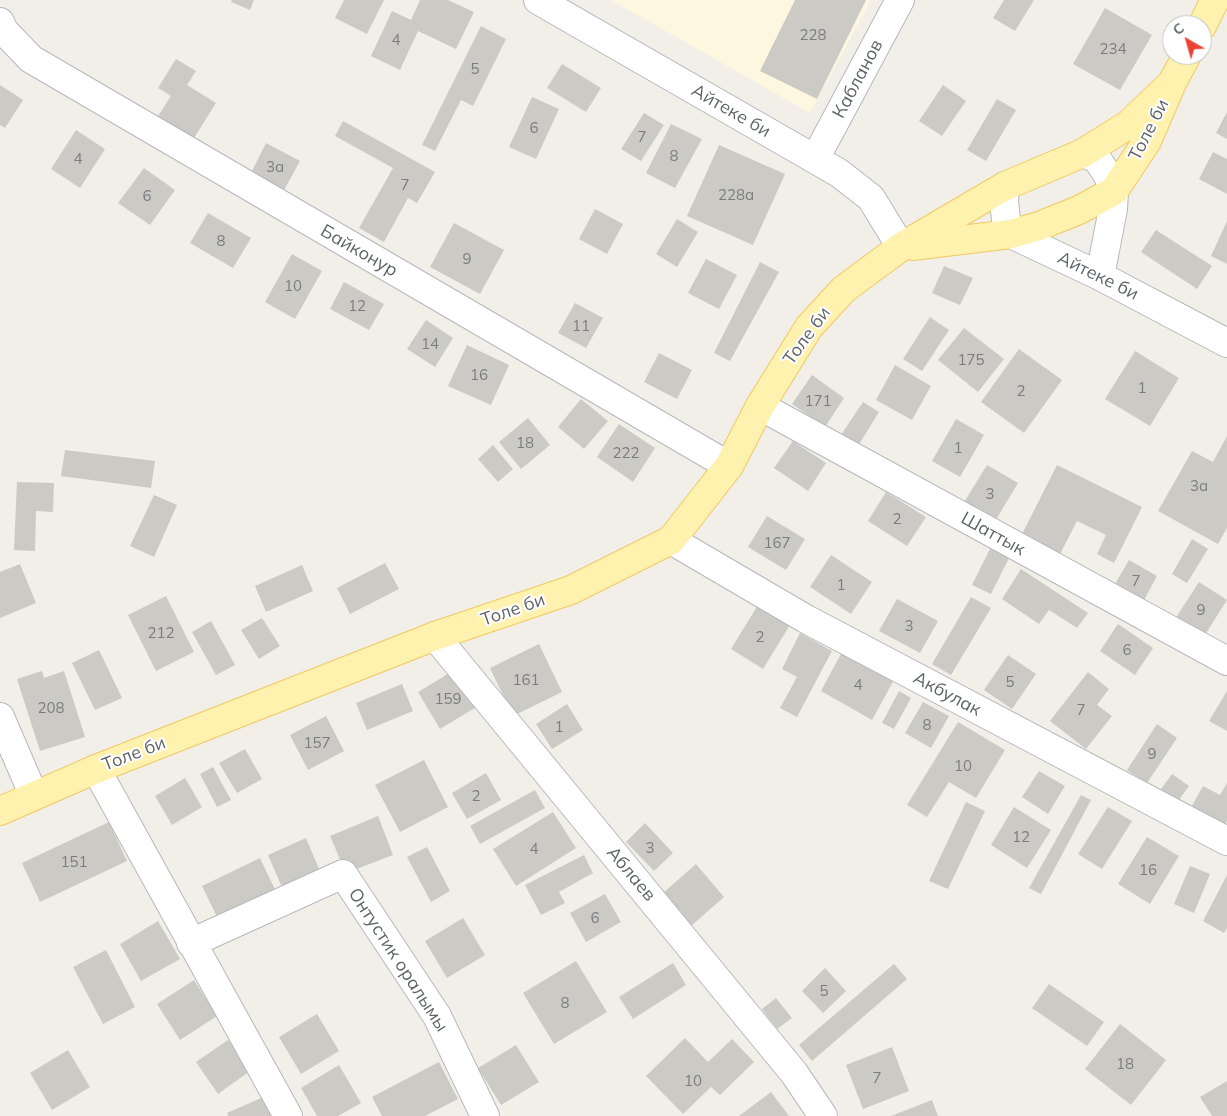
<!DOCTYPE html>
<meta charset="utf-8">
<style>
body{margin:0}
#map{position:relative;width:1227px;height:1116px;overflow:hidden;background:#f1efe8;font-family:Mulish,sans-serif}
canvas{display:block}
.north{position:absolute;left:1162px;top:15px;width:50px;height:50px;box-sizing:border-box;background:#fff;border:1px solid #bfc1c3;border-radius:50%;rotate:322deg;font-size:14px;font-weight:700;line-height:20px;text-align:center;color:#5f6368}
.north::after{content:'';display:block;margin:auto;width:18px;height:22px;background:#ea4335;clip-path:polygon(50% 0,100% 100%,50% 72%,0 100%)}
</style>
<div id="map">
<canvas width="1227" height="1116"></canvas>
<div class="north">С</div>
</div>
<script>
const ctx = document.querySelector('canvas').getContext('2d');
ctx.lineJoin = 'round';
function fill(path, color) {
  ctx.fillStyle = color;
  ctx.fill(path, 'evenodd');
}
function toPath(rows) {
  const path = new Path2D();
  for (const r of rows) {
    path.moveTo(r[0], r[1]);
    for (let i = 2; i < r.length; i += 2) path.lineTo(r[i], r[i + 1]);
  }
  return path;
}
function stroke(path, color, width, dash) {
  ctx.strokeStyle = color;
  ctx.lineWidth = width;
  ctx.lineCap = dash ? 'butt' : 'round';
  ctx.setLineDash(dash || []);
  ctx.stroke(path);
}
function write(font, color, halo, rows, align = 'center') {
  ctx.font = font + ' Mulish,sans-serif';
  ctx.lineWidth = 4;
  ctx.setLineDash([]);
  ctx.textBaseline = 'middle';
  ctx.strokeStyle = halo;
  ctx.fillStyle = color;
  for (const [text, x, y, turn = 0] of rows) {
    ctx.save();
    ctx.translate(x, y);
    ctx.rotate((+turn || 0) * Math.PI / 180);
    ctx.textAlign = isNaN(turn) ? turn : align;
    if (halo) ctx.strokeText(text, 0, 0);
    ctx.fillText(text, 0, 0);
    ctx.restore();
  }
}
fill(toPath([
 [611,0,871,0,810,113]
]), '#fef7e0');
fill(toPath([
 [232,0,254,0,250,10,231,2],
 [344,0,384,0,367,34,335,18],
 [420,0,448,0,474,12,456,49,418,31,400,70,371,56,392,11,411,20],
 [795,0,866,0,817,99,760,71],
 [1004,0,1034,0,1015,31,993,18],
 [1105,8,1152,35,1120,90,1073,64],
 [481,26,506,39,473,106,461,100,435,151,422,145],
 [176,59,196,71,187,85,216,103,194,138,158,116,171,96,158,88],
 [562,64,601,88,586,112,547,88],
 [0,85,23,100,5,128,0,125],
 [943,85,966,101,942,136,919,121],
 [532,97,559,109,536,159,509,147],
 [997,99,1016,110,986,161,967,150],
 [1227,112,1227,139,1216,133],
 [644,113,664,125,641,161,621,149],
 [343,121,435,172,417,203,408,198,384,242,359,228,393,168,335,136],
 [671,124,702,139,675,188,646,173],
 [76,130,105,149,80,188,51,169],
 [266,143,300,161,284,190,251,173],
 [719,145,785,174,753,245,687,216],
 [1213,152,1227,159,1227,194,1199,179],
 [144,168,175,190,150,225,118,203],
 [595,209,623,224,607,254,579,239],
 [208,213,251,238,233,268,190,243],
 [677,219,698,232,677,267,656,254],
 [1227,221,1227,264,1211,256],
 [454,223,504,250,480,294,430,267],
 [1156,230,1212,266,1197,289,1141,252],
 [292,254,322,271,295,319,265,302],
 [706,259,737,275,719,309,688,293],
 [760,262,779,272,730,361,714,353],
 [944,266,973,278,960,305,932,293],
 [344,282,384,304,369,330,330,309],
 [575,303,603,318,586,348,558,333],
 [930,317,949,330,922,371,903,359],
 [426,320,453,338,435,367,407,349],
 [964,328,1004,359,978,392,938,360],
 [467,345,509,365,491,405,448,386],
 [1019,349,1062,380,1024,433,981,402],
 [1135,351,1179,378,1150,426,1105,399],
 [659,353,692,370,677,399,644,382],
 [895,365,931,386,912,420,876,400],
 [812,375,844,398,825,427,792,404],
 [581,399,608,421,584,449,558,427],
 [863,402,879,412,858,446,841,435],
 [528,418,550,445,521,469,499,442],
 [956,419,984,435,960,477,932,461],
 [619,424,655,448,633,482,597,457],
 [1227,436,1227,528,1218,544,1158,511,1192,451,1213,462],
 [793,441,826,463,808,491,774,468],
 [493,445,513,469,498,482,478,459],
 [65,450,155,461,151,488,61,476],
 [987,465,1018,483,994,523,963,504],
 [1057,465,1142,507,1114,563,1097,554,1106,535,1077,521,1058,558,1020,538],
 [17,482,54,483,53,512,36,511,35,551,14,550],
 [886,492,926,517,907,546,868,521],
 [154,495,177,505,154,557,130,546],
 [767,516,805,539,786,570,748,547],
 [1192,539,1208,549,1187,583,1172,574],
 [992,545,1011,554,991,594,972,585],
 [831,555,872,582,851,614,810,587],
 [1129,560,1157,576,1143,602,1114,586],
 [385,563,399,589,350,614,337,588],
 [20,564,36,603,0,618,0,572],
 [302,565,313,591,266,612,255,586],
 [1021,569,1088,613,1077,628,1049,610,1039,624,1002,599],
 [1199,582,1227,600,1203,638,1175,619],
 [166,596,194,652,156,671,128,615],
 [971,597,991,608,951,675,932,664],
 [897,599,938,621,920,653,879,631],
 [758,605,790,625,763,669,731,649],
 [262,618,280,646,259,659,241,630],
 [211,621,235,665,216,675,192,632],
 [1118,624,1153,648,1135,675,1100,651],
 [800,633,832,651,797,717,780,708,797,677,782,669],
 [539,644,562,692,513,716,490,668],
 [99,650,122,698,95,710,72,663],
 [843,650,895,678,872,720,821,691],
 [1008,655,1036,674,1012,709,984,690],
 [456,669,478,706,440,729,418,692],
 [42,671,44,678,64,671,85,737,40,751,17,679],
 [1088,672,1109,689,1097,705,1112,716,1086,749,1050,721],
 [402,684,413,711,367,730,356,703],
 [899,691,911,698,894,729,882,723],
 [1227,691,1227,731,1209,721],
 [923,702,949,716,931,748,905,733],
 [567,704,583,730,552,749,536,724],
 [326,716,344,751,308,770,290,735],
 [958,722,1005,750,976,798,949,782,927,817,907,805],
 [1157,724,1177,738,1147,783,1127,770],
 [245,749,262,779,237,793,219,763],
 [424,760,448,807,400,832,375,785],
 [213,767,231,800,217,807,200,774],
 [1039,771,1065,786,1048,814,1022,797],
 [486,773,501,800,467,819,452,793],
 [1172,774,1189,786,1173,808,1156,796],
 [185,778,202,807,172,825,155,796],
 [1227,783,1227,821,1222,831,1188,813,1203,786,1220,795],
 [535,790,545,808,480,844,470,826],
 [1081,795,1091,800,1041,894,1029,888],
 [966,802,985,811,948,889,929,881],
 [1014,807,1051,830,1027,868,991,845],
 [1108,807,1132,821,1102,869,1078,854],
 [553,812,576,848,516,886,493,849],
 [378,816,393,855,346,873,330,836],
 [109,822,127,861,40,902,22,863],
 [645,823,673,853,654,871,626,842],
 [1147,837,1179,856,1150,904,1118,884],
 [306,838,322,876,284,892,268,855],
 [427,847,450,891,431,902,407,857],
 [584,855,593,873,559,892,565,903,541,915,525,885],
 [260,858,280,900,222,927,202,886],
 [696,864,724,897,691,926,662,894],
 [1190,866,1210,874,1194,913,1174,904],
 [1227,875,1227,928,1224,933,1203,921],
 [605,894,621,922,586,942,570,913],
 [463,918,485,955,447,978,425,941],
 [158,921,180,959,141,981,120,944],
 [106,950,135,1007,103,1024,73,967],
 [576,961,607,1012,554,1044,523,993],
 [673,963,686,985,633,1019,619,997],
 [894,964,907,979,812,1061,799,1045],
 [825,968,846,991,823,1013,802,991],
 [194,980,217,1016,180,1040,157,1004],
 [1049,984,1104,1022,1087,1046,1032,1008],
 [776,998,792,1018,777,1029,762,1009],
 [317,1014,339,1051,301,1074,279,1037],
 [1120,1024,1166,1060,1131,1105,1085,1069],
 [685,1038,708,1062,732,1039,754,1062,720,1095,711,1087,683,1114,646,1076],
 [228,1040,250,1071,218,1094,196,1062],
 [516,1045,539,1082,501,1105,478,1068],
 [892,1047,909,1091,863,1109,846,1065],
 [68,1050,90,1087,52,1110,30,1073],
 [439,1062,458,1099,425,1116,382,1116,372,1097],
 [339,1065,361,1103,338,1116,317,1116,301,1088],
 [1227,1081,1227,1116,1212,1116,1200,1097],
 [771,1092,789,1116,739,1116],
 [268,1095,277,1116,228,1116,227,1113],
 [932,1100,938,1116,891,1116]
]), '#cccac5');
const minor = toPath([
 [538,0,839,173,871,198,901,247],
 [0,22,4,31,31,59,729,466],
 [1083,153,1097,159,1107,174,1114,191,1113,209,1100,276],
 [815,159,900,0],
 [1005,186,1004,201,1006,220,1011,234,1100,276,1227,343],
 [760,406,1227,661],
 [671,540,806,619,1227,841],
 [435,636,794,1073,823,1116],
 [0,717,34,796],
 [96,769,288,1116],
 [191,943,343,874,437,1016,485,1116]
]);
const major = toPath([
 [1202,26,1215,0],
 [912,246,1011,234,1039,226,1079,210,1114,191,1147,141,1172,83,1187,55],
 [0,811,96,769,435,636,571,590,671,540,729,466,760,406,809,327,844,289,901,247,1005,186,1083,153,1128,125,1172,83]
]);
stroke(minor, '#b5b8bc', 30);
stroke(major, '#f2c960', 30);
stroke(minor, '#fff', 28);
stroke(major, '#fff2af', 28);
write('15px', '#7a7d7f', null, [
 ["228",813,35],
 ["4",396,40],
 ["234",1113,49],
 ["5",475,69],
 ["6",534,128],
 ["7",642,137],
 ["8",674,156],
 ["4",78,159],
 ["3а",275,167],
 ["7",405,185],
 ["228а",736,195],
 ["6",147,196],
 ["8",221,241],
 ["9",467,259],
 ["10",293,286],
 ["12",357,306],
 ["11",581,326],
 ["14",430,344],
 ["175",971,360],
 ["16",479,375],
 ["1",1142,388],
 ["2",1021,391],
 ["171",818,401],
 ["18",525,443],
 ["1",958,448],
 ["222",626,453],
 ["3а",1199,486],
 ["3",990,494],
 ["2",897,519],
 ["167",777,543],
 ["7",1136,581],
 ["1",841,585],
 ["9",1201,610],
 ["3",909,626],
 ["212",161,633],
 ["2",760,637],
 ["6",1127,650],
 ["161",526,680],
 ["5",1010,682],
 ["4",858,685],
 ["159",448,699],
 ["208",51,708],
 ["7",1081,710],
 ["8",927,725],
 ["1",559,727],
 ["157",317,743],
 ["9",1152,754],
 ["10",963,766],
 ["2",476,796],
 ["12",1021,837],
 ["3",650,848],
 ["4",534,849],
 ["151",74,862],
 ["16",1148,870],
 ["6",595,918],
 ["5",824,991],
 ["8",565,1003],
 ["18",1125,1064],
 ["7",877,1078],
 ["10",693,1081]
]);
write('18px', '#5f6368', '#fff', [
 ["Кабланов",858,79,-62],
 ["Айтеке би",731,111,30],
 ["Толе би",1149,130,-63],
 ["Байконур",359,251,30],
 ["Айтеке би",1098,276,26],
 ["Толе би",807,336,-54],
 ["Шаттык",993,534,29],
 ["Толе би",513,610,-19],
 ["Акбулак",947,694,28],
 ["Толе би",134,754,-21],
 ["Аблаев",631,874,50],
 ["Онтустик оралымы",398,960,57]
]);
</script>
